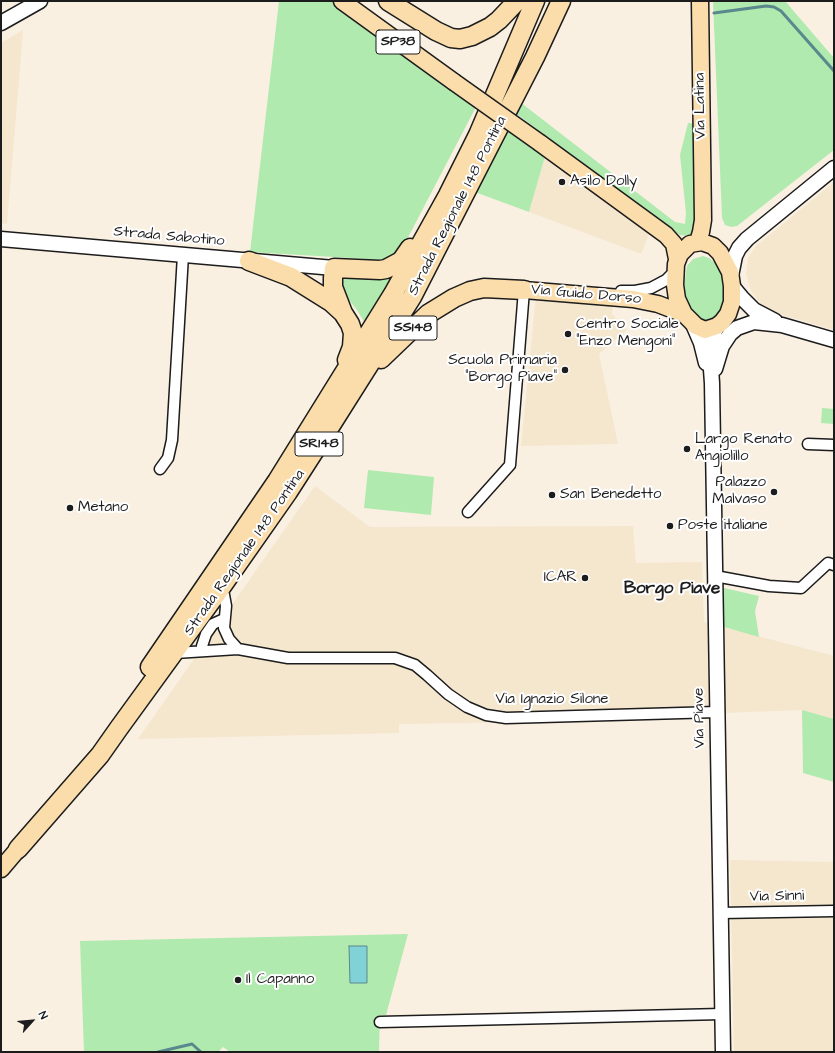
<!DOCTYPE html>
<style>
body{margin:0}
#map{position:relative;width:835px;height:1053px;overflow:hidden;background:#f9f0e2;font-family:"Architects Daughter",sans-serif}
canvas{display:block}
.frame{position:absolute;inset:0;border:2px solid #1c1c1c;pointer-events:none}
.north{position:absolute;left:12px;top:1001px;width:40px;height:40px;-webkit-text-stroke:3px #fff;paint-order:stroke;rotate:63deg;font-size:11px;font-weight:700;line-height:16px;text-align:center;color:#1c1c1c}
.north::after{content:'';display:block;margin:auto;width:14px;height:18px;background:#1c1c1c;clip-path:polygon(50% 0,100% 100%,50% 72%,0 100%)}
</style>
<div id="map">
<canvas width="835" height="1053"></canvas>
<div class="frame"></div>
<div class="north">N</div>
</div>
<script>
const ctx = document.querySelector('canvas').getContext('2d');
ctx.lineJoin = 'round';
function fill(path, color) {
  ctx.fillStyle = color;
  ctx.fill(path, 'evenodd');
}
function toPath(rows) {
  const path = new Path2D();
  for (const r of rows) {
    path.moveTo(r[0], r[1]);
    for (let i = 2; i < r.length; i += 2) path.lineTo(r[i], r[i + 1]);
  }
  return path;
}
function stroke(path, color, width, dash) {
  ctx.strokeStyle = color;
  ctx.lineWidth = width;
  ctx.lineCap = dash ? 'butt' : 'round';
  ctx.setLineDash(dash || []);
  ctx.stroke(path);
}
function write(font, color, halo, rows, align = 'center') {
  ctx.font = font + ' "Architects Daughter",sans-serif';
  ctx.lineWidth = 4;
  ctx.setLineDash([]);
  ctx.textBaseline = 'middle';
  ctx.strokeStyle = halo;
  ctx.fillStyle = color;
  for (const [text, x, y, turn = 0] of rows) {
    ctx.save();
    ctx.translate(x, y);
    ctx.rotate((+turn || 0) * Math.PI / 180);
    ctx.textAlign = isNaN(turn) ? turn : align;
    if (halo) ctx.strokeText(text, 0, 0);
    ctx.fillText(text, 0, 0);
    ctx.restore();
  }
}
fill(toPath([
 [23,30,7,224,1,223,1,43],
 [546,153,647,225,643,229,649,234,641,254,529,212],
 [834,182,834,330,776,313,761,304,751,291,746,274,748,258,756,246],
 [536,296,614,301,612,314,627,330,599,354,618,444,521,446],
 [315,486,370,527,633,526,636,563,702,562,704,622,834,656,834,719,801,710,725,713,708,719,399,724,399,733,138,739],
 [730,860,834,862,834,1052,734,1052]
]), '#f5e6ce');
fill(toPath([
 [279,1,331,1,477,105,403,247,396,258,384,260,250,252],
 [713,1,785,1,834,58,834,150,737,226,731,227,725,225,722,218],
 [520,102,675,222,685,224,686,213,680,155,688,123,696,124,696,232,689,236,680,235,654,217,514,112],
 [504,125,546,153,529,212,472,191],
 [703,256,709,258,717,265,723,278,726,293,722,315,707,324,690,314,684,296,684,286,687,266,693,259],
 [344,271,395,274,366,325,357,310,345,295,343,285],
 [822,408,834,409,834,424,821,423],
 [368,470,434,477,431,515,364,508],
 [724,588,759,596,755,611,759,637,724,627],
 [802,710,834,719,834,782,803,773],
 [408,934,386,1015,380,1015,379,1052,230,1052,223,1047,218,1052,84,1052,80,941]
]), '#b1eaaf');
const water = toPath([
 [349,946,367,946,367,983,350,983,349,946]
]);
fill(water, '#81d2d7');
stroke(water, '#59898c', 1);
stroke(toPath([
 [714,13,766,6,774,7,781,11,834,71],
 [158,1052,192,1044,201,1052]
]), '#59898c', 3);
const street = toPath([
 [621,291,635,291,651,288,666,280,675,271],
 [808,444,834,445],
 [160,469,168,458,172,440,183,255],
 [468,512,510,465,524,290,526,288],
 [715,576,769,586,801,588,828,563,834,565],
 [220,589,224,595,226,606,224,628,229,639,238,649],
 [203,651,202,646,206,634,213,624,224,619],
 [175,653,238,649,288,658,395,658,415,665,427,675,448,694,467,707,486,715,506,718,717,712],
 [720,913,834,911],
 [380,1022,722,1014]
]);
const secondary = toPath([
 [1,23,40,1],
 [1,239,334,268],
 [731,276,735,256,739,248,747,239,834,168],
 [732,286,742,298,754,310,775,321],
 [692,322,701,343,706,363],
 [717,326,712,338,710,356,712,383,723,1052],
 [715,369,722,346,730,334,737,328,754,322,782,325,834,340]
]);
const primary = toPath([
 [342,1,454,82],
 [540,143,666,235,674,244,677,259],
 [698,242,701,232,703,220,700,1],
 [702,242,713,246,720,253,730,272,732,286,732,302,728,314,722,322,717,326,705,330,696,326,684,314,677,299,675,285,676,264,680,254,690,244,702,242],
 [524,290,633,299,658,304,684,314],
 [1,869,18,849]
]);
const highway = toPath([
 [388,1,436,31,451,38,460,39,472,36,490,27,499,20,517,1],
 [249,261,291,277,331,302,343,313,350,324,353,333,352,347,347,360],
 [343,313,333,287,333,278,334,268,380,270,386,269,401,261,410,248],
 [381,359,428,314,454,298,470,291,484,288,524,290],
 [150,667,277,481,393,294,448,195,478,135,535,1],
 [18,849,100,755,119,728,220,589,288,492,333,422,412,297,535,57,561,1]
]);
stroke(street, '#1c1c1c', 13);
stroke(secondary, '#1c1c1c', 17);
stroke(primary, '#1c1c1c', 19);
stroke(highway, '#1c1c1c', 21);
stroke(street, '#fff', 10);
stroke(secondary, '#fff', 14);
stroke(primary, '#faddab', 16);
stroke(highway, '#faddab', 18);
const primaryBridge = toPath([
 [454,82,540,143]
]);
stroke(primaryBridge, '#1c1c1c', 19, []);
stroke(primaryBridge, '#faddab', 16);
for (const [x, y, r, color] of [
 [562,182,4,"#1c1c1c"],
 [568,334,4,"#1c1c1c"],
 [565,370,4,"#1c1c1c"],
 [687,449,4,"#1c1c1c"],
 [774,492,4,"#1c1c1c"],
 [552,495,4,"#1c1c1c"],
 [70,508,4,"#1c1c1c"],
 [670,526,4,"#1c1c1c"],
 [585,578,4,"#1c1c1c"],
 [238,980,4,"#1c1c1c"]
]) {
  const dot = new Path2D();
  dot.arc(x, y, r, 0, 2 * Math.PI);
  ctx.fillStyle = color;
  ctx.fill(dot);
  stroke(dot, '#fff', 1.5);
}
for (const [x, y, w] of [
 [398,42,44],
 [413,328,48],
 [319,444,48]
]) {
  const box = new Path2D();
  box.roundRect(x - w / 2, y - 12, w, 24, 3);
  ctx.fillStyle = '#fff';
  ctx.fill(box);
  stroke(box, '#1c1c1c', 1);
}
write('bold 14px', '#1c1c1c', null, [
 ["SP38",398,42],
 ["SS148",413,328],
 ["SR148",319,444]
]);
write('15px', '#1c1c1c', '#fff', [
 ["Via Latina",701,106,-91],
 ["Strada Regionale 148 Pontina",458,206,-63],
 ["Strada Sabotino",169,237,5],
 ["Via Guido Dorso",586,295,5],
 ["Strada Regionale 148 Pontina",245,553,-55],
 ["Via Ignazio Silone",552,700],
 ["Via Piave",700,718,-91],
 ["Via Sinni",777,897,-1]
]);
write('15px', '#1c1c1c', '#fff', [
 ["Asilo Dolly",570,182],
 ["Centro Sociale",576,325],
 ["\"Enzo Mengoni\"",576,342],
 ["Scuola Primaria",557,361,"right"],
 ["\"Borgo Piave\"",557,378,"right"],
 ["Largo Renato",695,440],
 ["Angiolillo",695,457],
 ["Palazzo",766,483,"right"],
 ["Malvaso",766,500,"right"],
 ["San Benedetto",560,495],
 ["Metano",78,508],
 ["Poste italiane",678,526],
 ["ICAR",577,578,"right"],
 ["Il Capanno",246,980]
], 'left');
write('bold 17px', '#1c1c1c', '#fff', [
 ["Borgo Piave",672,589]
]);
</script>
